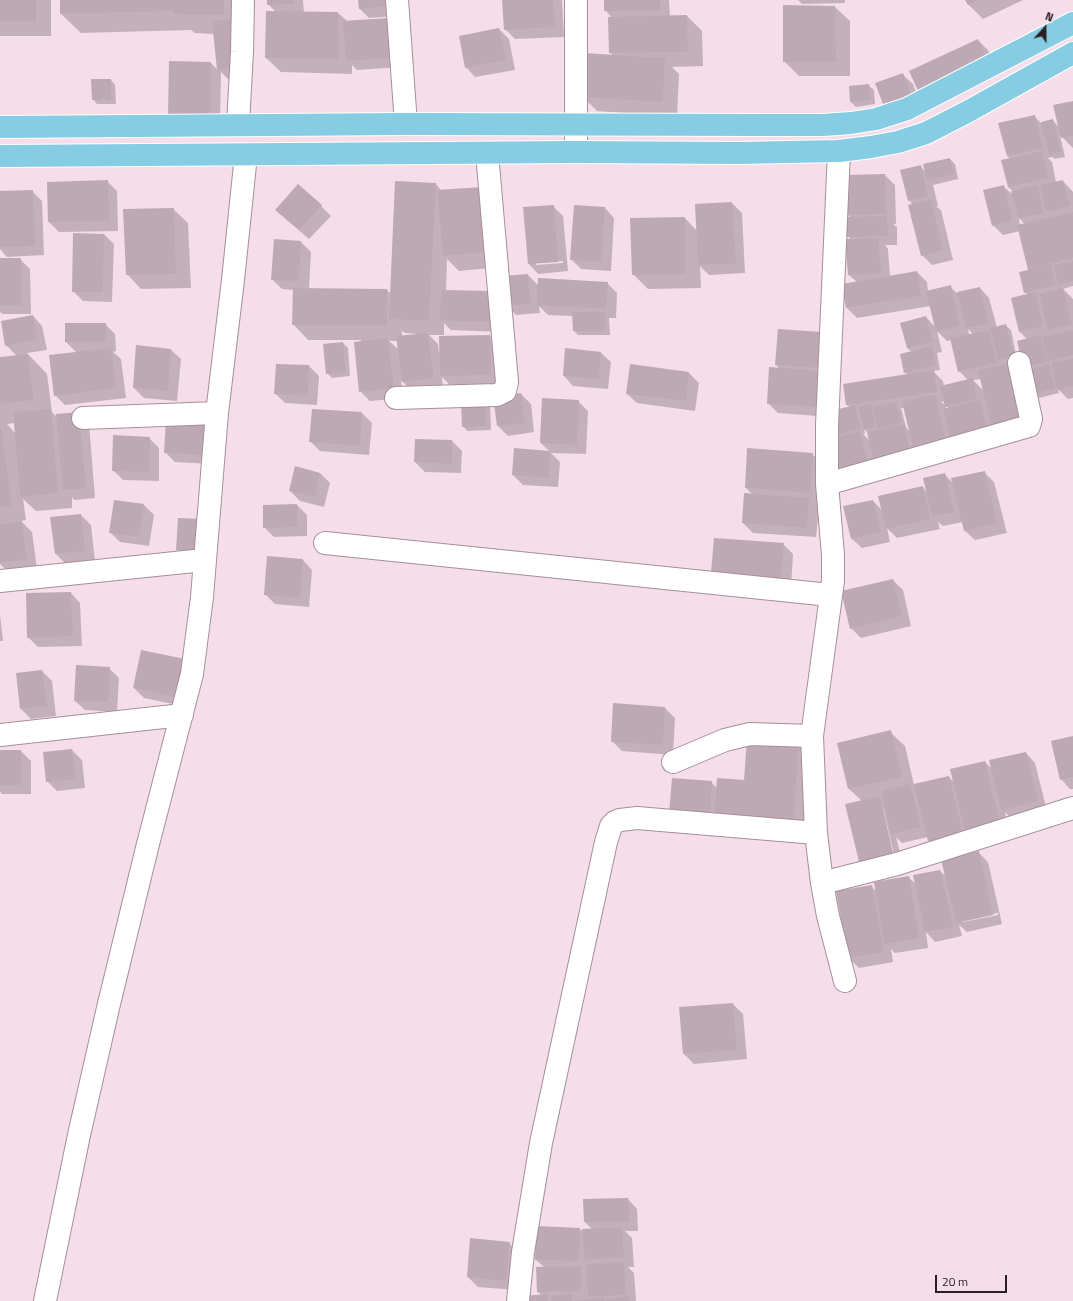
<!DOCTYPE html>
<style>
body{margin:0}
#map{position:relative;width:1073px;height:1301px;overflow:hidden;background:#f5dde9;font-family:"Titillium Web",sans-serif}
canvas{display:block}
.north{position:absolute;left:1025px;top:8px;width:40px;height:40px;-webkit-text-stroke:3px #f5dde9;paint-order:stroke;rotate:21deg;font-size:11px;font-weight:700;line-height:16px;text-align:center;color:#292025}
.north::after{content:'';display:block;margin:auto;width:14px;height:18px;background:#292025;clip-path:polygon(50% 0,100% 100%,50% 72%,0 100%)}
.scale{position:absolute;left:935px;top:1275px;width:72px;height:18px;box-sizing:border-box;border:2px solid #292025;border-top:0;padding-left:5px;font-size:12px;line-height:14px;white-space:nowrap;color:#292025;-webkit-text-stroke:3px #f5dde9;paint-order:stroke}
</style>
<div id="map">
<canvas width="1073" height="1301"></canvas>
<div class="north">N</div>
<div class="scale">20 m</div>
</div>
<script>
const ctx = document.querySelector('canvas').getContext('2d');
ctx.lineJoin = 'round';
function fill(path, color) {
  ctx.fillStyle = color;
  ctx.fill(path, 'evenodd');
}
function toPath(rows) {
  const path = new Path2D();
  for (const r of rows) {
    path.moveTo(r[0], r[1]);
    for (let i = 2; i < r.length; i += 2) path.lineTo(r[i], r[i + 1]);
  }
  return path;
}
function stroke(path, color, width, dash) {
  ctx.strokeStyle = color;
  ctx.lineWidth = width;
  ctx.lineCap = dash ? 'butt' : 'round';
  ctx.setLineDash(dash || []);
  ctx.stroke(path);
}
fill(toPath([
 [0,0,51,0,51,36,0,36],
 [61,0,243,0,246,78,228,79,221,72,220,128,179,127,211,63,218,70,215,34,195,33,191,30,81,33,61,14],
 [268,0,303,0,304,13,338,13,401,67,357,70,352,65,352,74,281,72,266,58,276,12,268,4],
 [359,0,394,0,396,16,369,18,360,9],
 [503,0,562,0,564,37,515,39,505,29],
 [605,0,669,0,670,17,687,16,702,31,703,66,672,67,679,74,677,117,597,111,582,96,613,56,610,52,612,18,605,10],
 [798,0,845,0,845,3,802,4],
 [966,0,1023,0,983,19,968,4],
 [784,6,835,7,850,21,850,76,799,76,784,61],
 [499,29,509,39,515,70,475,77,466,67],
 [978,40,988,50,998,73,931,105],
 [903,75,913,84,920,104,894,113,884,104],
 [111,80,115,85,116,104,97,104,93,99],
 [869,86,874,90,875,104,856,107,851,102,850,87],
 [1073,102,1073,148,1060,135,1065,157,1054,159,1053,157,1048,158,1052,162,1056,182,1063,181,1073,192,1073,286,1063,289,1073,299,1073,398,1068,399,1058,389,1059,393,1035,399,1027,339,1020,332,1028,295,1025,292,1030,270,1020,231,1003,235,993,225,1003,186,1013,195,1013,191,1008,187,1011,159,1007,156,1034,116,1041,123,1052,120,1060,128],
 [1019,218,1022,221,1025,225,1020,226],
 [950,159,955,164,958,179,933,185,938,206,936,206,941,210,953,260,932,265,922,255,913,205,909,200,921,167,925,171],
 [885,175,895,185,896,224,893,224,897,227,897,245,885,245,888,249,890,277,917,272,927,282,928,292,950,287,957,293,980,288,989,298,997,328,1006,326,1011,330,1033,436,879,480,838,434,850,407,847,405,844,385,908,375,905,372,912,352,907,348,926,317,936,328,931,306,857,318,847,308,857,282,849,275,851,240,848,236,851,218,847,214],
 [968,329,973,334,969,335],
 [937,331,947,341,952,340,959,371,968,380,944,386,943,381,933,371,940,370,937,353,942,352],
 [981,379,984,391,973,380],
 [945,401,946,406,949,409,946,409,945,405,941,402],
 [901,408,904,408,910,432,906,427],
 [864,429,868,433,870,441,863,434,865,434],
 [107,181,117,191,118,231,59,232,49,222],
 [436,184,502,267,459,271,447,259,446,291,490,292,500,332,451,330,444,323,444,335,429,335,438,344,439,353,490,336,500,346,500,385,451,386,442,377,443,388,412,391,401,380,403,398,370,401,360,391,361,340,308,340,294,325,294,290,282,289,272,279,275,241,301,242,311,252,309,289,387,290,391,294],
 [402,331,405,333,417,334,417,335,402,337],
 [389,341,398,341,399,350],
 [32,191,42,201,44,255,7,257,0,249,0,192],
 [732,203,742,213,745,273,709,275,700,266,701,288,648,289,633,274,685,218,697,231],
 [321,206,331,216,309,239,286,219],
 [553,206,563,216,568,271,538,274,529,264],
 [563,261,563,263,536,265,536,263],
 [605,208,614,218,611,271,581,269,571,259],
 [173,209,188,223,191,288,141,289,127,274],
 [104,234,114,244,112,302,83,301,73,291],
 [0,259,20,259,30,269,31,314,3,314,0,312],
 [528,275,539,286,607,283,617,293,616,318,609,318,610,335,578,335,574,331,573,316,548,315,539,306,540,313,516,315,507,305],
 [33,316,42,326,47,350,27,353,47,374,52,412,58,418,89,423,95,498,74,500,72,497,72,508,36,511,23,499,26,520,21,521,32,532,37,569,9,573,0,564,0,358,17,356,6,345],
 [15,423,15,433,7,424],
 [66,324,105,324,115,334,116,351,113,352,121,359,126,398,65,405,55,395,77,353,66,342],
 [778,330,829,377,831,417,778,413,768,403,780,369,776,365],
 [343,343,348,348,350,376,332,378,327,373],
 [171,350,181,359,177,401,144,398,134,388],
 [601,353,611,362,608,389,573,386,564,376],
 [309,366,319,376,317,405,285,403,275,393],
 [689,373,699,383,695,411,637,403,627,394],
 [521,394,531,404,534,432,508,436,498,426],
 [485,401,490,406,491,430,467,431,463,426],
 [578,401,588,411,586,454,551,453,560,462,558,487,523,485,513,475,515,450,550,452,541,443],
 [362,413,372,423,369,455,320,451,310,441],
 [203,423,213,433,211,464,175,462,165,452],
 [149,438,159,448,159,481,123,480,113,470],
 [452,441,462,451,461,473,425,472,415,462],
 [812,454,827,469,825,507,817,507,819,509,816,537,753,533,743,523,753,495,746,488],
 [984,472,994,482,1007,533,975,540,965,531,963,522,943,526,938,522,940,529,897,538,887,528,890,542,862,548,852,539,873,501,883,511,922,487,927,492,944,474,953,483],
 [320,473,330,483,324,507,300,501,290,491],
 [144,505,154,515,149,546,120,542,110,532],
 [297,505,307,515,307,536,274,537,264,527],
 [81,515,91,525,95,561,66,564,56,554],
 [783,544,793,554,791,587,722,583],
 [303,560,312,570,309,607,275,604,265,594],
 [893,580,903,590,911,626,861,638,851,628],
 [71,593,80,603,82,646,38,647,28,637],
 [0,615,3,641,0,641],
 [142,651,187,707,144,698,134,688],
 [109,668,119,678,117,712,85,710,75,701],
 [42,671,52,681,56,716,31,719,21,709],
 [614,704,665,708,675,718,673,755,622,751,612,741],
 [890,732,905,746,914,785,949,777,954,782,985,762,992,769,1026,753,1035,763,1047,811,1012,819,1005,812,1010,833,939,850,929,840,928,837,902,843,896,837,905,872,872,880,862,801,849,789,838,744],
 [881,808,883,808,897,867,895,867],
 [1073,737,1073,789,1070,789,1061,779],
 [798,743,813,758,808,837,680,824,711,782,717,788,745,781],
 [72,750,82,760,85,788,57,791,47,781],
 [0,751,21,751,31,761,31,794,2,794,0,791],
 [978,852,988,862,1002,924,967,932,959,925,962,936,935,942,926,932,928,948,895,953,891,949,893,962,859,968,849,958,871,886,876,891,908,877,916,884,940,871,947,877],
 [998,913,998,915,963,922,963,920],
 [733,1004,743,1014,747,1059,694,1064,684,1054],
 [628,1199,637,1209,638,1231,625,1231,632,1238,634,1267,628,1267,634,1273,636,1301,523,1301,542,1296,538,1292,545,1268,536,1260,579,1228,584,1233,593,1230,585,1222],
 [509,1243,519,1253,516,1290,478,1287,468,1277]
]), '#0003');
fill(toPath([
 [0,0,36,0,36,22,0,21],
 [60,0,224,0,224,15,174,14,174,11,60,14],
 [267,0,294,0,294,4,267,5],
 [358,0,386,0,387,6,359,9],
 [502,0,553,0,555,27,504,30],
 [604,0,660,0,660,11,604,11],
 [965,0,978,0,968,5],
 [783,5,835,6,836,62,783,62],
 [266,11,338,12,338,59,265,58],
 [687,15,688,52,609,53,608,17],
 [389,18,392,58,346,61,343,21],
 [232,19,237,68,217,70,212,21],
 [499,28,506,60,465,68,459,36],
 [978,39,989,63,920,95,909,71],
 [583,53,665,58,663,102,581,97],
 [169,61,211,62,210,118,168,117],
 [903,73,911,94,883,104,875,83],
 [91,79,111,79,111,100,92,100],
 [869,84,871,100,850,102,849,86],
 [1073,101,1073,136,1061,138,1053,105],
 [1035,115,1043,148,1007,156,998,123],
 [1053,119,1061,152,1049,155,1041,122],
 [1042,151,1048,178,1008,187,1001,160],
 [950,158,954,174,927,181,923,164],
 [921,165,928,196,908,201,900,170],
 [885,174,886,214,846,215,846,175],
 [108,180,109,221,48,222,47,182],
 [1063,180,1070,206,1046,212,1040,185],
 [395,181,436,183,429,321,389,319],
 [298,184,322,205,299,230,275,210],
 [1004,185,1012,221,992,226,983,190],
 [1037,185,1044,213,1018,218,1011,191],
 [482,187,488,252,443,256,437,190],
 [33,190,35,246,0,247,0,191],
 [931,199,943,250,921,256,908,205],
 [732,202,736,264,698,265,695,204],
 [554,205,558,262,528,264,523,207],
 [574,205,605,207,601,262,570,260],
 [174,208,176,274,126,275,123,209],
 [1073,212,1073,258,1033,268,1051,264,1056,285,1024,293,1019,272,1028,270,1017,225],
 [887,216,888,236,847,237,846,217],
 [685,217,686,274,632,275,630,218],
 [73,233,104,234,103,292,72,292],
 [878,238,881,273,848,275,845,239],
 [274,239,301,241,299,281,271,280],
 [0,258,21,258,22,305,0,305],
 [1073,261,1073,281,1058,284,1054,265],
 [917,271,921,296,846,308,842,284],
 [528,274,531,304,506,306,503,276],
 [538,278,608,282,606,309,537,305],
 [951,285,960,326,936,332,926,291],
 [980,287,989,323,966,328,957,292],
 [293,288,387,289,387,326,292,325],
 [1063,288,1072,324,1048,330,1039,294],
 [441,290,491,291,490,322,440,320],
 [1035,292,1043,326,1019,332,1011,298],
 [572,312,605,312,605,331,573,331],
 [33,315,37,340,5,346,1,321],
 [926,316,933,342,907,348,900,323],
 [65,323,106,323,106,342,65,342],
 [1006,324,1014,356,998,360,990,328],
 [778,329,821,332,819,368,775,365],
 [989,330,997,363,958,372,950,338],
 [1073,330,1073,355,1048,361,1042,337],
 [428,333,434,378,402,382,396,336],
 [490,335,491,375,440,376,439,336],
 [1040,335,1047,362,1023,368,1017,341],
 [388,338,394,388,359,392,354,342],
 [343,342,346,372,326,374,323,344],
 [136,345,171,349,168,391,133,388],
 [932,346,936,365,904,373,900,354],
 [111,348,116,388,54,396,49,355],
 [565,348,601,352,599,379,563,376],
 [28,354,34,400,0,404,0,357],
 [1073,358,1073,386,1057,390,1051,363],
 [1009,363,1024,426,993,433,978,370],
 [276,364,309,365,308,396,274,394],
 [630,364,689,372,686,401,626,394],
 [1049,364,1055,388,1030,395,1024,371],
 [769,367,824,371,821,407,767,404],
 [934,370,937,392,846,405,843,384],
 [973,378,977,399,945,407,940,386],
 [521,393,525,423,497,426,493,396],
 [935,394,948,447,915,455,902,402],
 [542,398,579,400,577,445,540,443],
 [486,400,486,426,462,427,461,401],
 [980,400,988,431,951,440,943,409],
 [896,401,902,423,878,429,873,407],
 [871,404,876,427,864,430,858,407],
 [855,405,861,429,837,435,831,411],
 [51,409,58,493,20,497,13,412],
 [312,409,362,412,360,446,309,442],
 [79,412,86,488,63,490,56,414],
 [166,420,204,422,202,455,164,453],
 [0,421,12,506,0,507],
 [904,424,912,458,875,467,867,432],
 [860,431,870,470,840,477,831,438],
 [113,435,150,437,149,472,112,471],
 [415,439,452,440,452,464,414,462],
 [514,448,550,451,549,478,512,475],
 [747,448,813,453,810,493,745,488],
 [295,466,320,473,315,497,289,491],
 [985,471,997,523,964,531,951,478],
 [945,473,954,512,932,517,923,478],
 [923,486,930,519,886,529,878,496],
 [744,493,809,498,807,528,742,523],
 [114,500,144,504,139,537,109,533],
 [873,500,881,532,851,539,843,506],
 [297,504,298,527,263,528,263,505],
 [81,514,85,551,55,554,50,517],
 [178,518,203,519,201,552,176,550],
 [22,521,27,559,0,563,0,524],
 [714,538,784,543,781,578,711,573],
 [267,556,303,559,300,598,264,595],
 [893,579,902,616,850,629,841,591],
 [71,592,73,636,27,638,26,593],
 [141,650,185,659,177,697,133,688],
 [76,665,110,667,108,702,74,701],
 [42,670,47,706,20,709,16,673],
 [613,703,665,707,663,745,611,742],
 [891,730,902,777,848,789,837,743],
 [1073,736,1073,777,1060,780,1051,741],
 [747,739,799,742,793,823,714,817,717,778,744,780],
 [72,749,76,779,46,782,43,752],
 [0,750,21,750,21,785,0,785],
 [1026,752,1038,801,1001,810,989,760],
 [985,761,1000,823,965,832,950,769],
 [949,776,963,833,928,841,914,784],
 [672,778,712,781,710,817,669,814],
 [910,784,921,827,891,834,881,791],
 [880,796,895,862,861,870,845,804],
 [979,851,993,915,956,923,941,859],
 [940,870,953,927,925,932,913,875],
 [909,876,919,938,884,944,874,882],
 [872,885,884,952,848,958,836,891],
 [733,1003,737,1050,683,1054,679,1007],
 [628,1198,629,1222,584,1222,583,1199],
 [536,1226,580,1228,579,1261,535,1260],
 [622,1227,624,1257,585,1260,582,1229],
 [470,1238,510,1242,506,1281,467,1277],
 [624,1262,626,1295,588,1297,586,1264],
 [581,1266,581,1291,537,1292,536,1267],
 [548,1294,548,1301,522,1301,522,1296],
 [572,1294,573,1301,551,1301,551,1296],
 [629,1296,629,1301,607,1301,606,1299],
 [605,1297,605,1301,575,1301,575,1300]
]), '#bea8b3');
const minor = toPath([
 [397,0,406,124],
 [238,124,242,52,243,0],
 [839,151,827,425,827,484,833,555,833,581,812,736,816,833,822,883,828,916,845,981],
 [576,152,576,0],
 [396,398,497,395,505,391,507,382,487,153],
 [83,418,217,413],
 [827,484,1029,426,1031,419,1019,363],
 [325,543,830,595],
 [0,581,204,560],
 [0,735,182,715],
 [673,762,725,740,750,734,812,736],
 [822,883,897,864,1073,808],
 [45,1301,79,1135,108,1008,147,848,192,674,202,597,217,413,233,280,246,155],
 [518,1301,523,1252,541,1143,606,842,611,826,615,822,620,820,637,818,816,833]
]);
const major = toPath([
 [0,127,406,124,765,125,823,125,851,123,876,119,907,109,1073,23],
 [0,156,576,152,738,153,839,151,871,147,898,142,926,133,967,112,1073,53]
]);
stroke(minor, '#a58f9a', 24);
stroke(major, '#fff', 24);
stroke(minor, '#fff', 22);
stroke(major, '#86cce3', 22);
</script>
